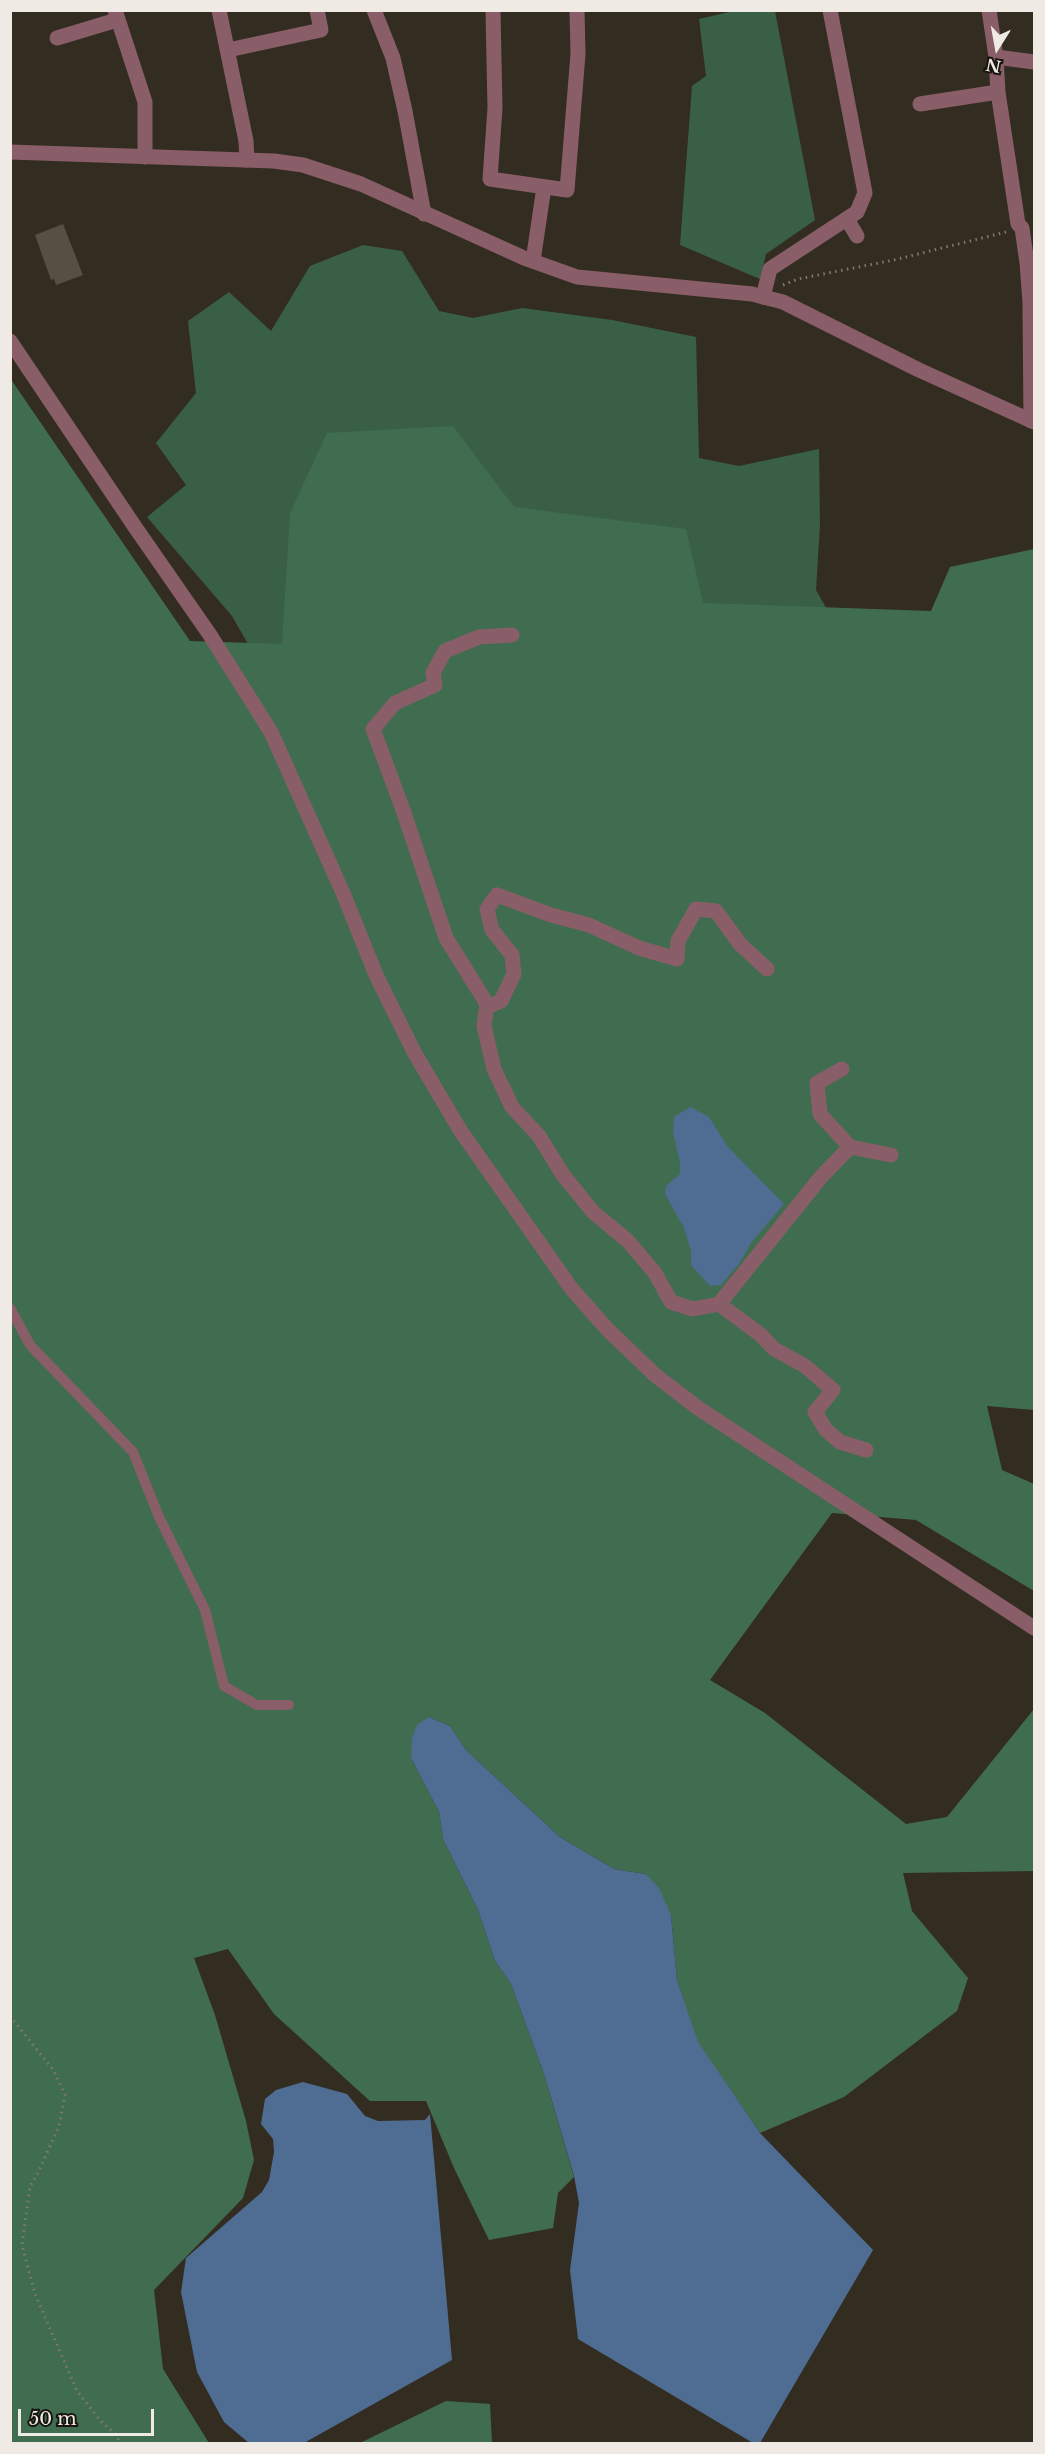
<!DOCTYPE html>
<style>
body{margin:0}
#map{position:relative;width:1045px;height:2454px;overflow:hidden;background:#332d21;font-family:"Libre Baskerville",serif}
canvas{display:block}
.frame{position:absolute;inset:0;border:12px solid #efeae3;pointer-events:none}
.north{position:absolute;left:967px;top:18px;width:60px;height:60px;-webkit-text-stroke:4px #181510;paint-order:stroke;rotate:191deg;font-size:16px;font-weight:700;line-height:24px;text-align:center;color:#efeae3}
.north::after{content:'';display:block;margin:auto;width:21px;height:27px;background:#efeae3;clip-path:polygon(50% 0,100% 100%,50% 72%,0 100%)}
.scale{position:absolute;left:18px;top:2409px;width:136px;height:27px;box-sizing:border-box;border:3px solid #efeae3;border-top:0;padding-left:8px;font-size:18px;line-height:21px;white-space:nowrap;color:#efeae3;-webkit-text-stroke:4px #181510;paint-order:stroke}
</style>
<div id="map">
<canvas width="1045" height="2454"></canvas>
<div class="frame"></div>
<div class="north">N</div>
<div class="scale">50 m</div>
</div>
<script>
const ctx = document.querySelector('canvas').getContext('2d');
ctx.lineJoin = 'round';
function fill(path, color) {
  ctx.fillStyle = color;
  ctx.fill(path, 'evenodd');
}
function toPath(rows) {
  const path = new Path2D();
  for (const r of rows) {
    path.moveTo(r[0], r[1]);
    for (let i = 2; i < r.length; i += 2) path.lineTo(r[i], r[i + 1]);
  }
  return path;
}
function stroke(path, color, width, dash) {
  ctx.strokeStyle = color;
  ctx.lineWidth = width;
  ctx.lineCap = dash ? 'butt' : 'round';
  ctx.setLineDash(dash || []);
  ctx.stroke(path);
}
fill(toPath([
 [738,10,775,11,815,220,766,254,760,279,680,245,692,86,706,76,699,19],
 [363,245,402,251,439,311,473,318,522,308,612,320,696,337,699,458,739,466,819,449,820,524,816,590,843,638,1034,1407,305,743,232,616,147,517,186,485,156,443,196,393,188,321,229,292,271,331,310,266]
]), '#396046');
fill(toPath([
 [10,378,190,641,282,644,290,513,327,433,453,426,514,507,686,529,703,603,931,611,950,567,1034,549,1034,1410,987,1406,1002,1470,1034,1484,1034,1591,916,1520,832,1513,710,1680,765,1713,906,1824,947,1817,1034,1709,1034,1871,903,1873,912,1911,968,1978,957,2011,844,2097,760,2133,697,2042,677,1980,671,1915,646,1874,614,1869,560,1837,466,1750,450,1726,429,1717,411,1758,439,1812,443,1839,478,1910,495,1961,511,1984,544,2074,574,2177,558,2193,553,2228,489,2240,454,2168,426,2101,370,2101,274,2014,228,1949,194,1958,215,2015,246,2121,254,2160,243,2198,154,2290,163,2369,209,2443,11,2443],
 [446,2401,490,2404,492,2443,360,2443]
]), '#406d4f');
fill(toPath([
 [690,1107,709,1117,728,1147,784,1204,751,1243,739,1264,721,1285,710,1286,691,1265,691,1251,684,1228,665,1194,666,1186,680,1174,680,1163,673,1132,674,1117],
 [429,1717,450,1726,466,1750,560,1837,614,1869,646,1874,659,1888,671,1915,677,1980,698,2042,760,2133,873,2250,760,2443,753,2443,578,2339,570,2270,579,2203,574,2176,544,2074,511,1984,495,1961,478,1910,443,1839,439,1812,411,1758,412,1738,417,1725],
 [303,2082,347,2094,365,2116,378,2121,425,2120,430,2114,452,2360,304,2443,249,2443,224,2422,197,2372,181,2292,186,2258,262,2192,269,2180,274,2152,273,2139,261,2124,265,2099,276,2090]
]), '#4f6c92');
fill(toPath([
 [63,224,83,275,56,285,54,279,51,280,35,235]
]), '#574f43');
stroke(toPath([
 [783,285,798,279,894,260,1006,232],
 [10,2016,54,2071,65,2095,59,2126,37,2175,30,2186,22,2245,35,2294,77,2391,99,2419,117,2436,120,2444]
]), '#807a70', 3, [1.5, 4.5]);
stroke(toPath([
 [10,1308,30,1345,133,1452,159,1517,205,1610,224,1686,257,1705,289,1705]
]), '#8a5e68', 10);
stroke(toPath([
 [512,635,479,637,445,651,433,673,435,685,395,703,373,729,403,810,446,938,487,1004,484,1026,494,1069,512,1107,539,1136,563,1175,593,1212,628,1241,655,1273,671,1302,693,1309,719,1304,821,1177,850,1147],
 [492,1005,501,1001,514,974,512,955,492,930,487,909,497,895,551,915,589,925,639,948,677,959,678,941,696,909,716,911,740,944,767,969],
 [842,1069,817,1083,820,1114,850,1147,891,1155],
 [719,1304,761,1335,774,1349,805,1366,833,1390,815,1412,826,1430,840,1442,866,1450]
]), '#8a5e68', 15);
stroke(toPath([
 [115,10,145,102,145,157],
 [219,10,246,141,247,160],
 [374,10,393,58,405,111,424,214],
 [493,10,495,108,490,179,567,190,578,54,577,10],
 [989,10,996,57,998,92,1018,224,1022,228,1027,263,1030,302,1031,421],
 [57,38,117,20],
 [228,50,321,30,317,10],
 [996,57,1034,62],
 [920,104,998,92],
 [847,219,857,236],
 [533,261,544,187],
 [763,297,770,269,857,212,865,193,830,10]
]), '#8a5e68', 15);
stroke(toPath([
 [10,152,274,161,303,165,361,184,524,258,577,277,752,294,783,302,919,370,1034,422],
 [10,341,135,527,210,635,271,732,343,893,376,975,414,1052,460,1130,571,1288,607,1329,655,1375,698,1408,1034,1628]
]), '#8a5e68', 15);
</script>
